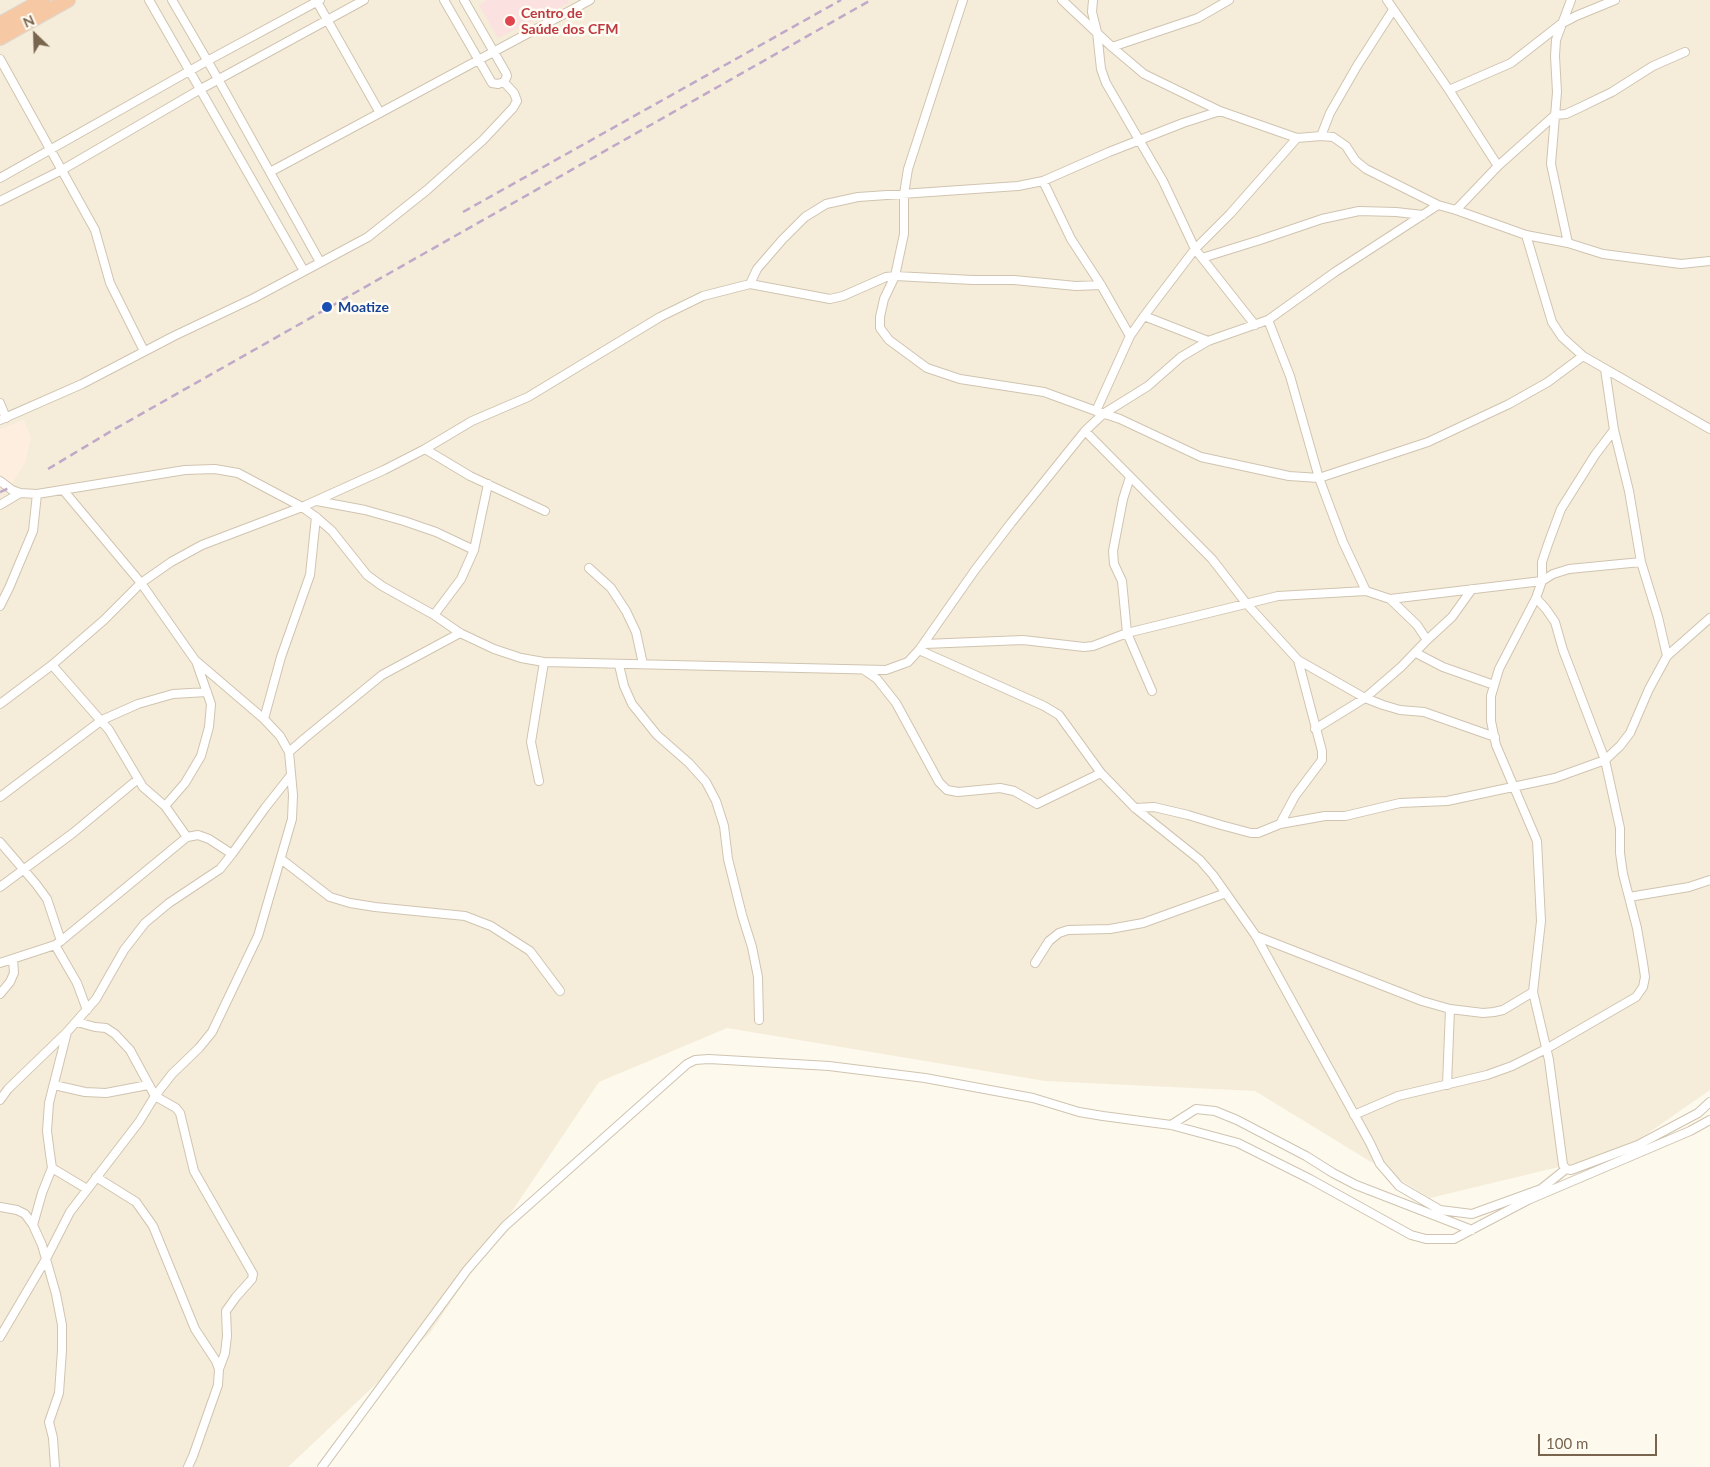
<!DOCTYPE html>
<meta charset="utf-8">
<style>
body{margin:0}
#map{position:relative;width:1710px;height:1467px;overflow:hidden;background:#fdf9ec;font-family:Lato,sans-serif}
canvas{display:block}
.north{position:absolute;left:10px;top:10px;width:50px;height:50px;-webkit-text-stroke:4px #fffcf3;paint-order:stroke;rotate:336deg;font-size:14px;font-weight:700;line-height:20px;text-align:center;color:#79654e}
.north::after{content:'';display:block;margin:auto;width:18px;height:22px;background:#79654e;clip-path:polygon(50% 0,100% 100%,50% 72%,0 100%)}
.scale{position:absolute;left:1538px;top:1434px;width:119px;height:22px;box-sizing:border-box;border:2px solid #79654e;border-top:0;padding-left:6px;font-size:15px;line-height:18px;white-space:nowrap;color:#79654e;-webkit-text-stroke:4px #fffcf3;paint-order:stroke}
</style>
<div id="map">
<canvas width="1710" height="1467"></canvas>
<div class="north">N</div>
<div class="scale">100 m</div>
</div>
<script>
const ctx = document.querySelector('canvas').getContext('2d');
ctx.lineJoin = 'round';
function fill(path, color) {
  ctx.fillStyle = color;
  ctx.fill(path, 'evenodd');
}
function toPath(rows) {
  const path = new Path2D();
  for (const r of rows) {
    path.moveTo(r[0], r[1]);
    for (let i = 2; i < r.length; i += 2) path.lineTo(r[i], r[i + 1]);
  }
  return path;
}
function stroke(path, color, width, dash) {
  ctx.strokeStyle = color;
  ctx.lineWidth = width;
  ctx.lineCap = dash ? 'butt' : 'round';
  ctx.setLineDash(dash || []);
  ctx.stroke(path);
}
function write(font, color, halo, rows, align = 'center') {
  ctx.font = font + ' Lato,sans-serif';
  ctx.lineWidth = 5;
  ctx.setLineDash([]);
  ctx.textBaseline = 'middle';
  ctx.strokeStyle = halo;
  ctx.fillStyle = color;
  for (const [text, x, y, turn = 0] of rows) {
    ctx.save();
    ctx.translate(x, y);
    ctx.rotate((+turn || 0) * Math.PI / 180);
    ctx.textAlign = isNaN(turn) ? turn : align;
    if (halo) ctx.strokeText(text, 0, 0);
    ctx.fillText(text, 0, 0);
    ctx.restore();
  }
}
fill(toPath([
 [0,0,1710,0,1710,1090,1621,1152,1430,1198,1255,1091,1045,1081,727,1028,599,1082,430,1333,288,1467,0,1467]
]), '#f5edda');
fill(toPath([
 [24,420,31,437,25,463,11,485,0,474,0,429]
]), '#fdeee0');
fill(toPath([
 [487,0,568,0,569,3,498,38,479,5]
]), '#fbe1df');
const street = toPath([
 [149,0,304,271],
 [172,0,218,79,320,262],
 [316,0,380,113],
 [444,0,492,83,498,84,504,82,507,76,506,73,464,0],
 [963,0,908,169,904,194,904,234,895,276,884,299,880,317,880,328,889,340,927,368,960,379,1044,392,1096,411,1120,419,1201,457,1289,476,1319,478,1428,442,1509,404,1548,382,1583,356],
 [1062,0,1112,47,1144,74,1220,111,1297,138,1321,136,1333,137,1346,146,1355,160,1366,169,1438,205],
 [1093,0,1092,12,1097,32,1101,69,1106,83,1163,181,1195,249,1255,325],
 [1387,0,1449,90,1498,166],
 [1112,47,1198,18,1229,0],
 [0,59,95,230,110,283,144,351],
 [1449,90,1511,63,1561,24,1576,16,1615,0],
 [1321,136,1330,113,1357,66,1393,10],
 [270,172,590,0],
 [0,178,207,61,320,0],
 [1043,181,1071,239,1101,285,1130,336],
 [0,201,62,170,199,90,364,0],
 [1456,210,1498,166,1555,115,1566,114,1579,108,1612,92,1653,66,1685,52],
 [1526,235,1552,322,1562,337,1583,356,1710,429],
 [1568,243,1551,164,1557,92,1555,56,1556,40,1571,0],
 [1202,258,1260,240,1322,219,1359,211,1396,212,1423,215],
 [750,284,757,269,782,240,805,217,826,204,858,197,1018,186,1043,181,1109,152,1183,123,1220,111],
 [1144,316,1208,341],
 [1268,320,1290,376,1319,478,1343,542,1366,591],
 [1605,369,1614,430,1629,491,1641,562,1658,617,1667,656],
 [0,403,6,418],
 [1096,411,1130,336,1144,316,1195,249,1230,214,1297,138],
 [0,420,82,384,174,336,254,298,368,237,427,190,483,140,513,108,517,101,514,93,504,82],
 [1085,431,1212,559,1246,603,1298,660,1365,698,1383,705,1400,710,1424,712,1495,737],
 [425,449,470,476,545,511],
 [1130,477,1123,499,1113,551,1114,564,1122,581,1127,633,1152,691],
 [0,481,12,490,20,493,37,494,185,470,215,469,238,473,302,507,316,517,332,531,367,575,382,586,434,615,460,633,494,649,521,658,544,662,886,670,908,662,919,650,975,570,1011,523,1085,431,1103,414,1148,386,1181,357,1208,341,1268,320,1335,272,1438,205,1456,210,1526,235,1568,243,1603,254,1681,264,1710,261],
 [317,501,365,510,404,521,436,532,474,550],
 [0,505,20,493],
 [589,568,611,588,626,611,636,632,643,664],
 [1390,599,1542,581,1553,574,1569,569,1641,562],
 [0,606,9,588,33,531,37,494],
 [434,615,461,579,474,550,488,484],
 [924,644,1023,640,1084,647,1093,646,1127,633,1278,596,1366,591,1390,599,1417,625,1427,640],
 [919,650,1044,706,1059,715,1101,773,1135,808,1200,860,1213,875,1256,936,1370,1143,1380,1164,1399,1186,1440,1210,1472,1214,1541,1189,1566,1169,1571,1170,1638,1145,1698,1113,1710,1102],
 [1416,653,1443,667,1494,685],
 [52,665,109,730,143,787,165,806,187,837,198,835,209,839,232,854],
 [619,665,624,686,632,704,657,735,689,763,706,782,716,801,724,826,728,859,742,915,752,947,758,977,759,1020],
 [864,670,877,679,896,703,939,782,947,790,958,792,1000,788,1014,791,1037,804,1101,773],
 [0,704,52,665,104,620,141,583,171,562,202,545,302,507,384,470,425,449,472,421,528,397,660,317,703,296,750,284,830,299,843,296,886,277,895,276,973,280,1014,280,1076,286,1101,285],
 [264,719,281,657,310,575,316,517],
 [1315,729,1365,698,1401,667,1427,640,1452,617,1472,589],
 [289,752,305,738,382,675,460,633],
 [539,781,531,742,544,662],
 [0,797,102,720,138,704,173,694,207,692],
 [165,806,185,783,201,756,209,727,211,704,196,661],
 [1135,808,1154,807,1188,815,1221,825,1251,833,1258,833,1280,824,1325,816,1345,816,1400,803,1447,801,1555,778,1605,760,1620,746,1630,733,1649,689,1667,656,1710,618],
 [1280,824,1295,796,1322,760,1322,751,1298,660],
 [0,842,36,884,47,899,61,941],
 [281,859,330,897,350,903,375,907,465,916,491,926,530,951,560,991],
 [0,887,73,833,138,779],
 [1629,897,1689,887,1710,880],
 [1256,936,1422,1001,1450,1009,1483,1013,1494,1012,1503,1010,1533,992],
 [55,945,77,983,87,1010],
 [0,963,55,945,61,941,187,837],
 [1035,963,1049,941,1059,933,1068,930,1110,929,1143,923,1226,893],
 [0,994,10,982,14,973,13,959],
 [77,1022,95,1027,106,1028,115,1034,130,1050,155,1096,176,1108,180,1113,194,1171,253,1274,252,1279,236,1297,226,1311,227,1336,225,1353,219,1369],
 [67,1032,49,1103,47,1131,50,1154,52,1168,87,1189],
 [54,1085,85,1092,106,1093,148,1085],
 [1447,1085,1450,1009],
 [0,1100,8,1089,67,1032,96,999,124,950,145,923,169,903,220,869,232,854,265,808,291,775],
 [1354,1115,1398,1096,1487,1075,1512,1066,1546,1049,1636,997,1643,987,1645,977,1643,963,1637,928,1623,874,1620,853,1620,828,1605,760,1563,650,1555,622,1546,609,1536,598],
 [1171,1125,1196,1109,1215,1111,1237,1120,1306,1156,1333,1173,1356,1185,1472,1230],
 [1566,1169,1563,1165,1549,1060,1533,992,1541,921,1537,841,1496,745,1491,721,1491,696,1499,669,1536,598,1542,581,1542,562,1548,544,1561,509,1595,455,1614,430],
 [96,1177,136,1202,153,1226,195,1329,216,1361,219,1369,218,1385,193,1456,188,1467],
 [0,1207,17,1210,25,1214,33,1225,42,1245,56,1294,62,1325,62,1350,59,1393,49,1422,53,1438,55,1467],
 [33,1225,42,1193,52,1168],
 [0,1337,46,1259,70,1212,139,1122,155,1096,172,1074,199,1048,212,1032,258,936,292,819,293,795,289,752,280,736,264,719,195,660,141,583,64,491],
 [322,1467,467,1270,505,1226,687,1064,695,1060,709,1059,829,1066,925,1078,1033,1098,1079,1112,1103,1116,1171,1125,1238,1143,1310,1179,1411,1235,1426,1239,1454,1239,1528,1200,1690,1131,1710,1120]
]);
const highway = toPath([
 [0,24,43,0],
 [0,38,68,0]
]);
stroke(street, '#d0c4b0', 10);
stroke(highway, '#dcd7d1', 16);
stroke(street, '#fff', 8);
stroke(highway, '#f6c9a4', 14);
stroke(toPath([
 [463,212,841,0],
 [48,469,113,430,871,0],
 [0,492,9,488]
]), '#c0a8c9', 2.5, [8, 5]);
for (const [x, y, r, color] of [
 [510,21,6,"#e0444e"],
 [327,307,6,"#1a4fb4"]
]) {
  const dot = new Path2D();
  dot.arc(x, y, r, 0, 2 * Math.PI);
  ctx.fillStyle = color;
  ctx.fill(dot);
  stroke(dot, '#fffcf3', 2);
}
write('bold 14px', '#be3a42', '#fffcf3', [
 ["Centro de",521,13],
 ["Saúde dos CFM",521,29]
], 'left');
write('bold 14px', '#164399', '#fffcf3', [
 ["Moatize",338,307]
], 'left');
</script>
